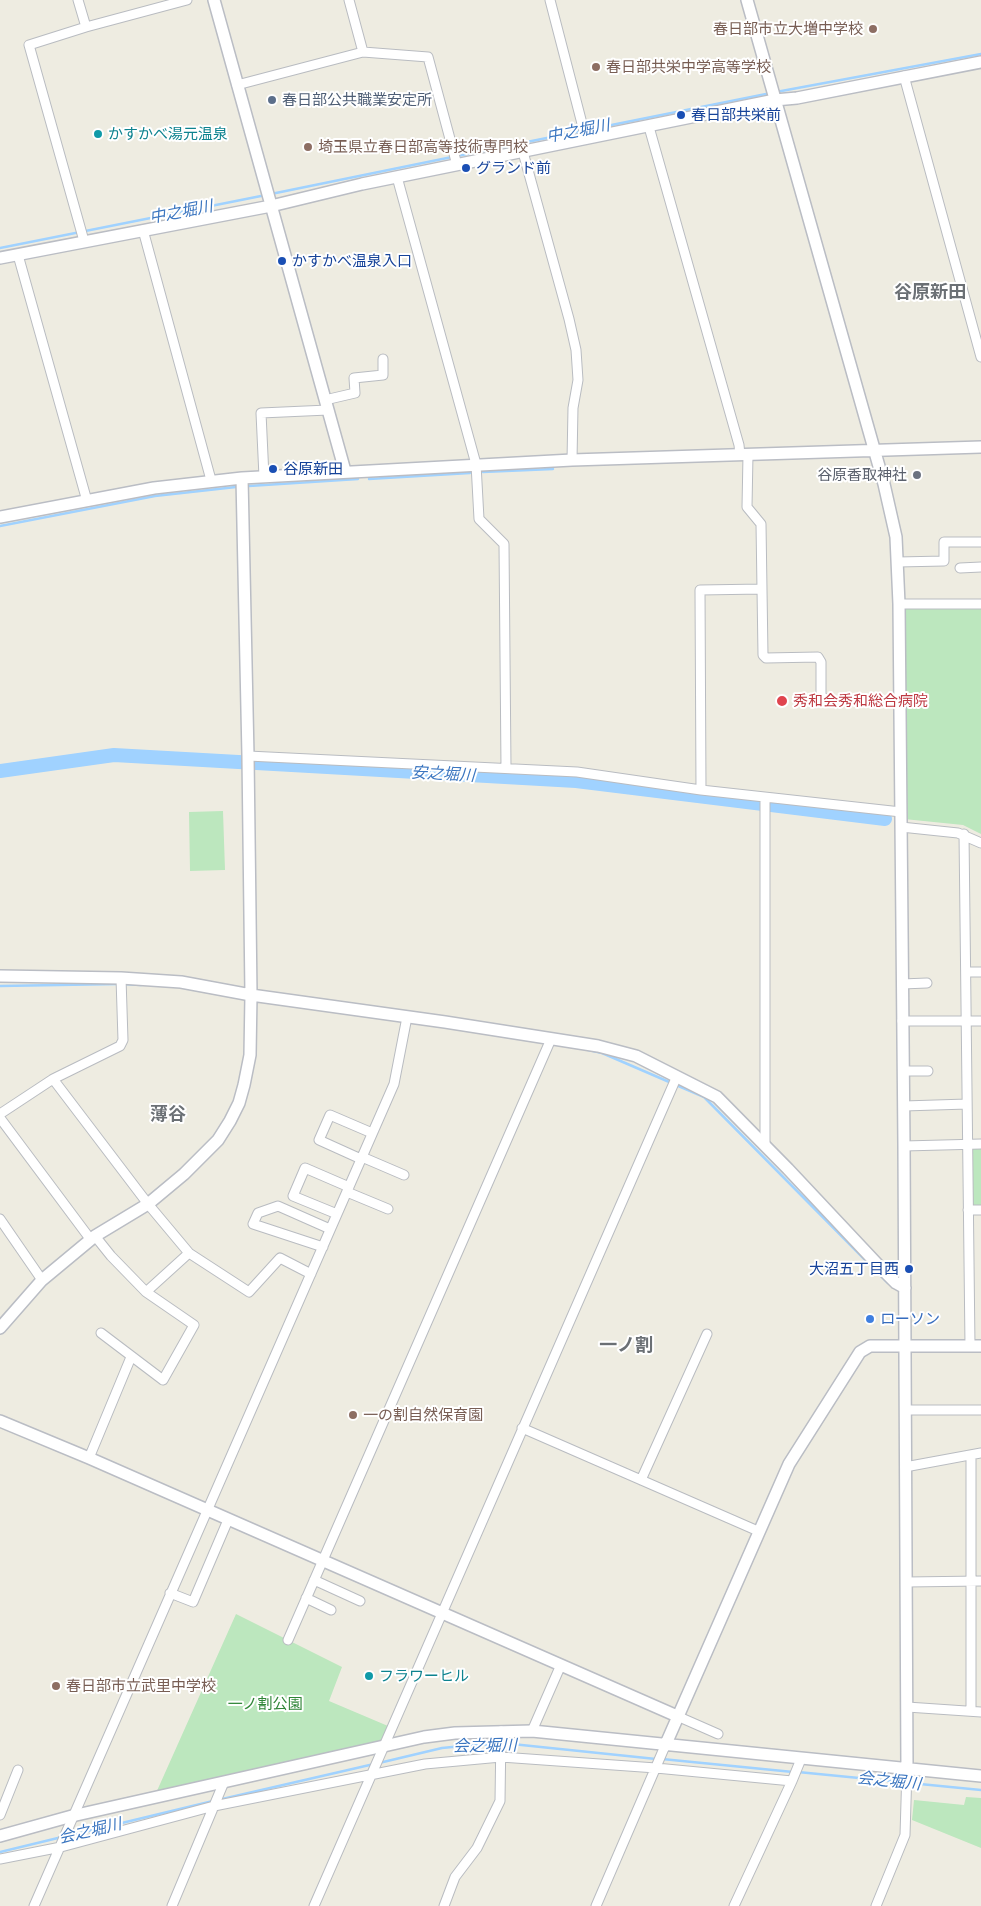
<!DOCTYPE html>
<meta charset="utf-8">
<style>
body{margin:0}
canvas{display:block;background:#eeece1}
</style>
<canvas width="981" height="1906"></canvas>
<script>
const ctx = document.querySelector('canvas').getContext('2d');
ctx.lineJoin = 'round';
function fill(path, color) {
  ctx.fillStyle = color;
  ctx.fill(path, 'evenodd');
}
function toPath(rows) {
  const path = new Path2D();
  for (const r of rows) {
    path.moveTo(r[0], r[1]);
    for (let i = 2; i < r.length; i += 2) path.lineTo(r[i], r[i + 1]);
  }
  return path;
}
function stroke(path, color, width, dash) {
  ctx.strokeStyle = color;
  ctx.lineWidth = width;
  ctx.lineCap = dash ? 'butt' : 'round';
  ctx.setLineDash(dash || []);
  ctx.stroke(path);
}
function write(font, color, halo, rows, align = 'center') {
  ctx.font = font + ' "Golos Text","Noto Sans JP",sans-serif';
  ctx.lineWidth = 4;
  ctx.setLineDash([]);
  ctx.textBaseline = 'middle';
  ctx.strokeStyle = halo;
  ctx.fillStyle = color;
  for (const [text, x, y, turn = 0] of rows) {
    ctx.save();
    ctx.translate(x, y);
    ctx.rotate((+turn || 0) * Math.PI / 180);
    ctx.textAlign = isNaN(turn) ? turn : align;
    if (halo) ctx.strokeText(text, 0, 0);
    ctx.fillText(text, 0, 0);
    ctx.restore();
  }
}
fill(toPath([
 [904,609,981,609,981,834,963,825,904,819],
 [223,811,225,870,190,871,189,812],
 [971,1147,981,1147,981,1206,971,1207],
 [236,1614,342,1667,329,1701,388,1726,381,1744,156,1793],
 [966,1797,981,1798,981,1848,912,1820,914,1800,964,1805]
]), '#bce7be');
stroke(toPath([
 [776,92,981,54],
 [457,156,771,93],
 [271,194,452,157],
 [0,248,266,195],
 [483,472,553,469],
 [369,479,470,473],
 [249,486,358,479],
 [0,526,155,496,236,487],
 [124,984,141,985],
 [0,986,118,984],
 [584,1049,602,1053,704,1097,888,1283],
 [662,1759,793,1772],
 [379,1763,442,1748,473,1745,512,1744,656,1759],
 [798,1772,981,1790],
 [218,1800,374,1764],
 [68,1836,213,1801],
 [0,1852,62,1837]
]), '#a0d2ff', 2.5);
stroke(toPath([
 [0,771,114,755,576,781,885,819]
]), '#a0d2ff', 14);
const street = toPath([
 [78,0,86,27],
 [349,0,363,52,428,57,457,165],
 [550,0,586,139],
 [904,76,981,357],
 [237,85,363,52],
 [649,127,739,445,740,455],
 [523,152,569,319,576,350,578,380,573,408,572,460],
 [397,177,476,464,479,519,504,544,506,767],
 [143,230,211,480],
 [84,241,29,45,86,27,187,0],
 [18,255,87,501],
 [325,400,355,393,354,378,383,375,383,359],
 [748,455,747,507,761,524,763,655,766,658,818,657,821,662,821,696,824,698],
 [264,477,261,413,328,410],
 [898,562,944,561,944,542,981,542],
 [960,568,981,567],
 [899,604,981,604],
 [248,756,577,772,701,790,901,812],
 [701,790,700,590,762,589],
 [765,798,765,1145],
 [901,827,958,833,981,843],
 [964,834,970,1346],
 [966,972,981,972],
 [902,984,927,983],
 [902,1021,981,1021],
 [903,1071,928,1071],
 [53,1079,148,1204,189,1253,249,1292,280,1258,311,1274],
 [904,1106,967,1104],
 [0,1114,53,1079,120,1046,123,1040,121,978],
 [0,1118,91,1240],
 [904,1146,981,1144],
 [362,1157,404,1175],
 [361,1159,319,1140,330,1115,372,1133],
 [347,1192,388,1209],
 [968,1210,981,1210],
 [337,1214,293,1196,305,1168,349,1187],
 [0,1219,42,1280],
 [95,1236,111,1256,146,1292,194,1325,163,1380,101,1333],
 [323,1247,253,1224,258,1213,278,1206,330,1229],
 [146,1292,189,1253],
 [905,1410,981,1410],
 [522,1428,758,1531],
 [971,1455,971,1711],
 [89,1458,131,1357],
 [905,1467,981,1453],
 [641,1480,707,1334],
 [314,1580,360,1601],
 [907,1582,981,1581],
 [170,1593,193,1602,228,1520],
 [306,1598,331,1610],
 [288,1640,551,1039],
 [907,1707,981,1712],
 [677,1716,718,1734],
 [532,1731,560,1667],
 [0,1815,18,1770],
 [0,1859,61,1847,214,1806,425,1764,501,1757,656,1768,792,1781],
 [34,1906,394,1084,407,1017],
 [172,1906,224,1782],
 [314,1906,677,1076],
 [444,1906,455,1877,477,1848,500,1801,501,1731],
 [596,1906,665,1746],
 [734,1906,792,1781,801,1759],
 [876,1906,905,1835,907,1769]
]);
const secondary = toPath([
 [214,0,345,471],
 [747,0,884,484,896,537,899,604,904,1146,907,1769],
 [0,258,271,206,362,184,775,100,797,98,981,62],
 [0,517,154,488,242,478,572,460,981,447],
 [0,976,121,978,181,982,251,995,445,1022,598,1046,636,1056,717,1097,788,1169,880,1267,896,1283,905,1288],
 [0,1328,42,1280,95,1236,148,1204,184,1174,218,1140,230,1121,239,1103,244,1085,250,1055,251,995,248,756,242,478],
 [0,1421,89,1458,677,1716],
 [665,1746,789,1464,860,1352,870,1346,981,1346],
 [0,1836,72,1816,424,1737,455,1733,532,1731,981,1776]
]);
stroke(street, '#b9bcc1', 11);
stroke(secondary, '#babdc4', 14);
stroke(street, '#fff', 9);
stroke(secondary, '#fff', 11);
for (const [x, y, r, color] of [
 [873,29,5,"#8d6e63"],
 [596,67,5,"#8d6e63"],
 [272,100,5,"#5c6f8a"],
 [681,115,5,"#1a4fb4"],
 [98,134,5,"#0f9aa8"],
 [308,147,5,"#8d6e63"],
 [466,168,5,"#1a4fb4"],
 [282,261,5,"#1a4fb4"],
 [273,469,5,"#1a4fb4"],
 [917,475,5,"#6b7280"],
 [782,701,6,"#e0444e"],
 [909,1269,5,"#1a4fb4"],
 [870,1319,5,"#3f7fe0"],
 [353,1415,5,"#8d6e63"],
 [369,1676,5,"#0f9aa8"],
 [56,1686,5,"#8d6e63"]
]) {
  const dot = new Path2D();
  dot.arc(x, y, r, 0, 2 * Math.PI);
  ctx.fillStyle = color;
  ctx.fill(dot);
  stroke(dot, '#fff', 2);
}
write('15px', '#785e54', '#fff', [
 ["春日部市立大増中学校",863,29,"right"],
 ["春日部共栄中学高等学校",606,67],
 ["埼玉県立春日部高等技術専門校",318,147],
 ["一の割自然保育園",363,1415],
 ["春日部市立武里中学校",66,1686]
], 'left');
write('15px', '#4e5e75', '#fff', [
 ["春日部公共職業安定所",282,100]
], 'left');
write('15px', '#164399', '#fff', [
 ["春日部共栄前",691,115],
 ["グランド前",476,168],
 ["かすかべ温泉入口",292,261],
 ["谷原新田",283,469],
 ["大沼五丁目西",899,1269,"right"]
], 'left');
write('15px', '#0d838f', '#fff', [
 ["かすかべ湯元温泉",108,134],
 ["フラワーヒル",379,1676]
], 'left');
write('15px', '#5b616d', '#fff', [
 ["谷原香取神社",907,475]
], 'right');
write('15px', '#be3a42', '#fff', [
 ["秀和会秀和総合病院",793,701]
], 'left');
write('15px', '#366cbe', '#fff', [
 ["ローソン",880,1319]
], 'left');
write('15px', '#2f8537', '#fff', [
 ["一ノ割公園",265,1704]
]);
write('italic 16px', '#3b76c0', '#fff', [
 ["中之堀川",578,131,-11],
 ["中之堀川",181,212,-11],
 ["安之堀川",443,774,3],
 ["会之堀川",485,1746,-1],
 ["会之堀川",889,1781,6],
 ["会之堀川",90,1831,-13]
]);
write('bold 18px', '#6b7075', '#fff', [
 ["谷原新田",930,292],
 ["薄谷",168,1114],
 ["一ノ割",626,1345]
]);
</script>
